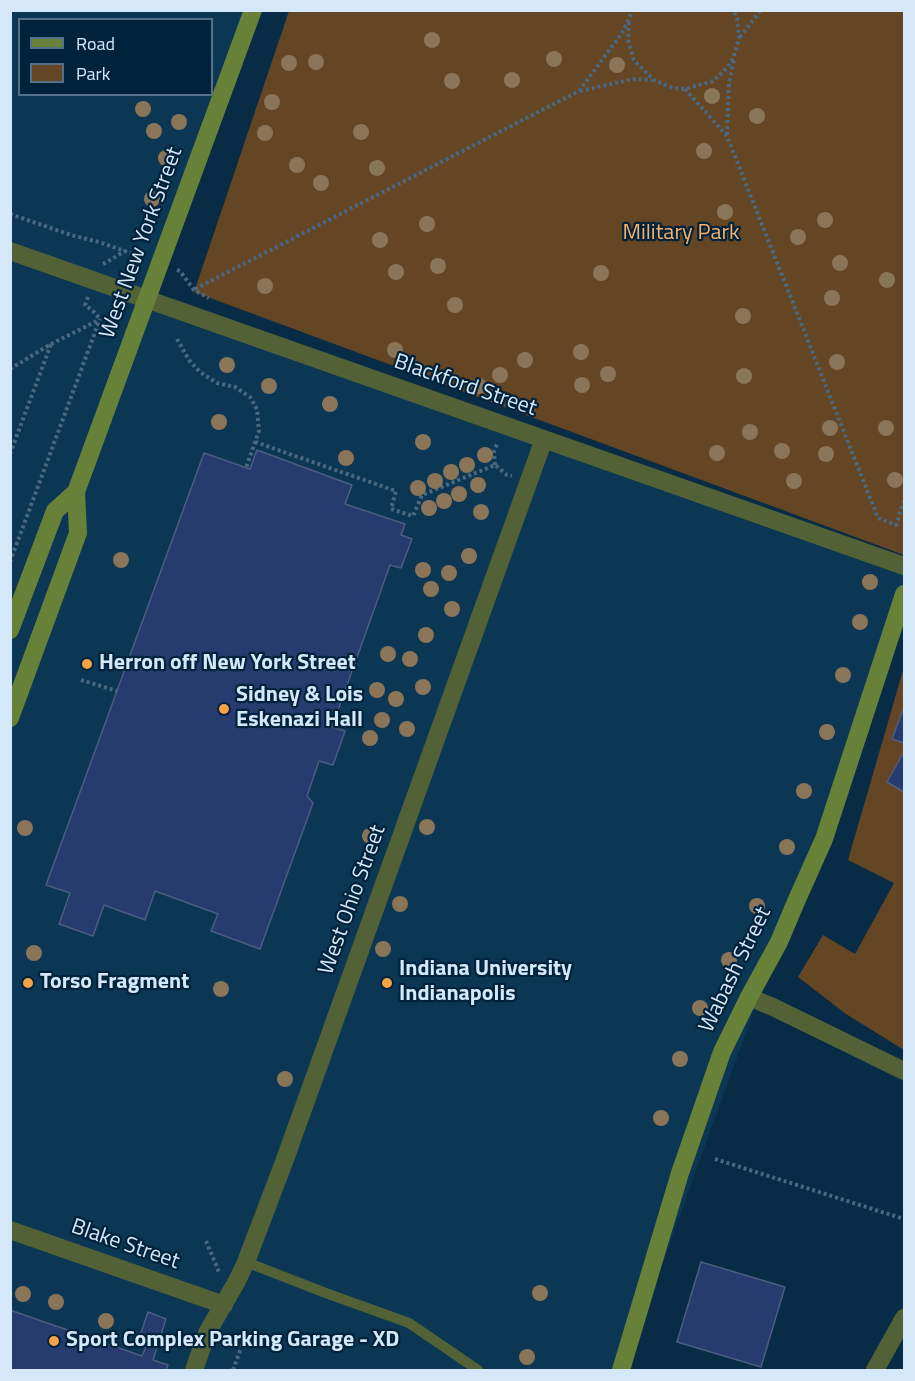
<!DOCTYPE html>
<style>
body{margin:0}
#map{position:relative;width:915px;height:1381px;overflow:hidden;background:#082c46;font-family:"Titillium Web",sans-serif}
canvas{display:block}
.frame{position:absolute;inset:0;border:12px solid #d5e8f9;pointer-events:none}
.legend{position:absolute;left:18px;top:18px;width:195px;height:78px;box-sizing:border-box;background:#00223b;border:2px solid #557187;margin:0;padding:8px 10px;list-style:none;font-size:18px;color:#d5e8f9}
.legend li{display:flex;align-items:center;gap:12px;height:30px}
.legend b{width:30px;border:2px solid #557187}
</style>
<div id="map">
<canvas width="915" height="1381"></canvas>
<div class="frame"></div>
<ul class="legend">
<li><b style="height:8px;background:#688139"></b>Road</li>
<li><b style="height:16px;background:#644524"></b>Park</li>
</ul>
</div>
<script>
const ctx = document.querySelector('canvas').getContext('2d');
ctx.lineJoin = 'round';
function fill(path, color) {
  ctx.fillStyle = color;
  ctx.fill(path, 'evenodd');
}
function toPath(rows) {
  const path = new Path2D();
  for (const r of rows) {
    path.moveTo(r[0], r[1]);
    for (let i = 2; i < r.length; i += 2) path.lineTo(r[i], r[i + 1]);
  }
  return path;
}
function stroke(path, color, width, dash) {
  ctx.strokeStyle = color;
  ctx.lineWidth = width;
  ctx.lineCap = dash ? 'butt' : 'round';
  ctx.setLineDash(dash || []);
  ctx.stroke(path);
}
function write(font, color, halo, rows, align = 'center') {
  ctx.font = font + ' "Titillium Web",sans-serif';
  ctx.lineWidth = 4.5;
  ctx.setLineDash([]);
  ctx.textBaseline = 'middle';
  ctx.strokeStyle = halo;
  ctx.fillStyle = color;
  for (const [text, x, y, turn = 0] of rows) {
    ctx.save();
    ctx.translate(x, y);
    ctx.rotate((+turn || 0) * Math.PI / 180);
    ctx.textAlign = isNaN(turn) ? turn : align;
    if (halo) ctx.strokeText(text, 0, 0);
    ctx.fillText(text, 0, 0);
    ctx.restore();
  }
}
fill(toPath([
 [10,11,250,11,147,300,904,566,904,595,624,1370,11,1370],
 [20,20,212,20,212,94,20,94]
]), '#0b3755');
fill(toPath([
 [289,11,904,11,904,555,194,292],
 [904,667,904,1050,846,1014,798,977,823,935,855,954,894,883,848,860]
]), '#644524');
const building = toPath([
 [257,450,352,485,345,504,405,524,401,535,412,539,401,568,390,565,332,727,345,731,333,765,319,761,307,796,313,803,260,949,211,931,218,914,155,891,145,920,104,905,93,936,59,924,70,893,46,885,204,453,250,469,257,450],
 [904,707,904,743,892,739,904,707],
 [904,752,904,792,887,782,904,752],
 [701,1262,785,1287,761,1367,677,1342,701,1262],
 [10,1310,142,1356,148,1342,139,1339,148,1312,166,1319,153,1360,168,1365,166,1370,10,1370,10,1310]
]);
fill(building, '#273c6e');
stroke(building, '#4c5d81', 1.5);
stroke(toPath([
 [629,22,628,40,634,60,654,80,673,88,685,89,713,81,727,68,734,56,739,38,737,18,733,10],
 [740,37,761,10],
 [685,89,727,136,878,518,896,525,904,501],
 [580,91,633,79,652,80],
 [727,135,729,84,734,59],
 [10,214,71,235,99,242,141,257],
 [103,264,125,251],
 [177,270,180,271,194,290,209,298],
 [195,289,579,91,622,33,633,10],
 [88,297,85,305,93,311,100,319],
 [177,339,189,360,200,372,217,383,235,387,250,397,257,409,259,431,246,468],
 [10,369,51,344,99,320],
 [255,442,396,491,391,509,413,516,422,495,495,465,507,475,512,476],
 [10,454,51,344],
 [495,465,494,451,497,444,499,443],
 [10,562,100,319],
 [81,680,117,691],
 [715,1159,904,1219],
 [206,1241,219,1272],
 [233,1370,245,1337]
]), '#4a687f', 4, [3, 3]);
stroke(toPath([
 [246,1262,323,1292,409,1323,478,1370]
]), '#526236', 10);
stroke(toPath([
 [10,251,904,566],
 [749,997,775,1008,904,1071],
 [10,1230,224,1305],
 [194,1370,207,1333,237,1281,246,1262,284,1162,544,439],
 [875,1370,904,1318]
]), '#526236', 18);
stroke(toPath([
 [10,630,55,511,76,492],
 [10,718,78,533,76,492,253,10],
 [621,1370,680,1173,722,1052,749,997,779,942,795,904,824,839,904,594]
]), '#688139', 18);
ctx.fillStyle = '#8b7559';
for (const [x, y] of [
 [432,40],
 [554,59],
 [316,62],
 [289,63],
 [617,65],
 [512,80],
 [452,81],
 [712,96],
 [272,102],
 [143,109],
 [757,116],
 [179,122],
 [154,131],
 [361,132],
 [265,133],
 [704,151],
 [166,158],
 [297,165],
 [377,168],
 [321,183],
 [152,199],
 [725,212],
 [825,220],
 [427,224],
 [798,237],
 [380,240],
 [840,263],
 [438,266],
 [396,272],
 [601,273],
 [887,280],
 [265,286],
 [832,298],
 [455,305],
 [743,316],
 [395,350],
 [581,352],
 [525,360],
 [837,362],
 [227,365],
 [608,374],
 [500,375],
 [744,376],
 [582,385],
 [269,386],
 [479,386],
 [330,404],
 [219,422],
 [830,428],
 [886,428],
 [750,432],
 [423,442],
 [782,451],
 [717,453],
 [826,454],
 [485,455],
 [346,458],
 [467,465],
 [451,472],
 [895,480],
 [435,481],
 [794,481],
 [478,485],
 [418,488],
 [459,494],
 [444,501],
 [429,508],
 [481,512],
 [469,556],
 [121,560],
 [423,570],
 [449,573],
 [870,582],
 [431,589],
 [452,609],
 [860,622],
 [426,635],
 [388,654],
 [410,659],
 [843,675],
 [423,687],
 [377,690],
 [396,699],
 [382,720],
 [407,729],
 [827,732],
 [370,738],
 [804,791],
 [427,827],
 [25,828],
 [370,836],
 [787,847],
 [400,904],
 [757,906],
 [383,949],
 [34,953],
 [729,960],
 [221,989],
 [700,1008],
 [680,1059],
 [285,1079],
 [661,1118],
 [540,1293],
 [23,1294],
 [56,1302],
 [106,1321],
 [527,1357]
]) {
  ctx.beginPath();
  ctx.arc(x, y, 8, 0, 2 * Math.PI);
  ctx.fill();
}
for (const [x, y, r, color] of [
 [87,664,6,"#f6a246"],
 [224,709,6,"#f6a246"],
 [28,983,6,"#f6a246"],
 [387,983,6,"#f6a246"],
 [54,1341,6,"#f6a246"]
]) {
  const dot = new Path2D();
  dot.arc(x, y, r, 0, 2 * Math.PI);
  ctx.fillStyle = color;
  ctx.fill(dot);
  stroke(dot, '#00223b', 2);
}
write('22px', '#f6b068', '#00223b', [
 ["Military Park",681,234]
]);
write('22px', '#d5e8f9', '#00223b', [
 ["West New York Street",142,243,-70],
 ["Blackford Street",465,386,19],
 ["West Ohio Street",353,900,-70],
 ["Wabash Street",736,970,-64],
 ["Blake Street",125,1245,19]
]);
write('bold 22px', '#d5e8f9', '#00223b', [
 ["Herron off New York Street",99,664],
 ["Sidney & Lois",236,696],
 ["Eskenazi Hall",236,721],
 ["Indiana University",399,970],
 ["Indianapolis",399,995],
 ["Torso Fragment",40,983],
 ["Sport Complex Parking Garage - XD",66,1341]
], 'left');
</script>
